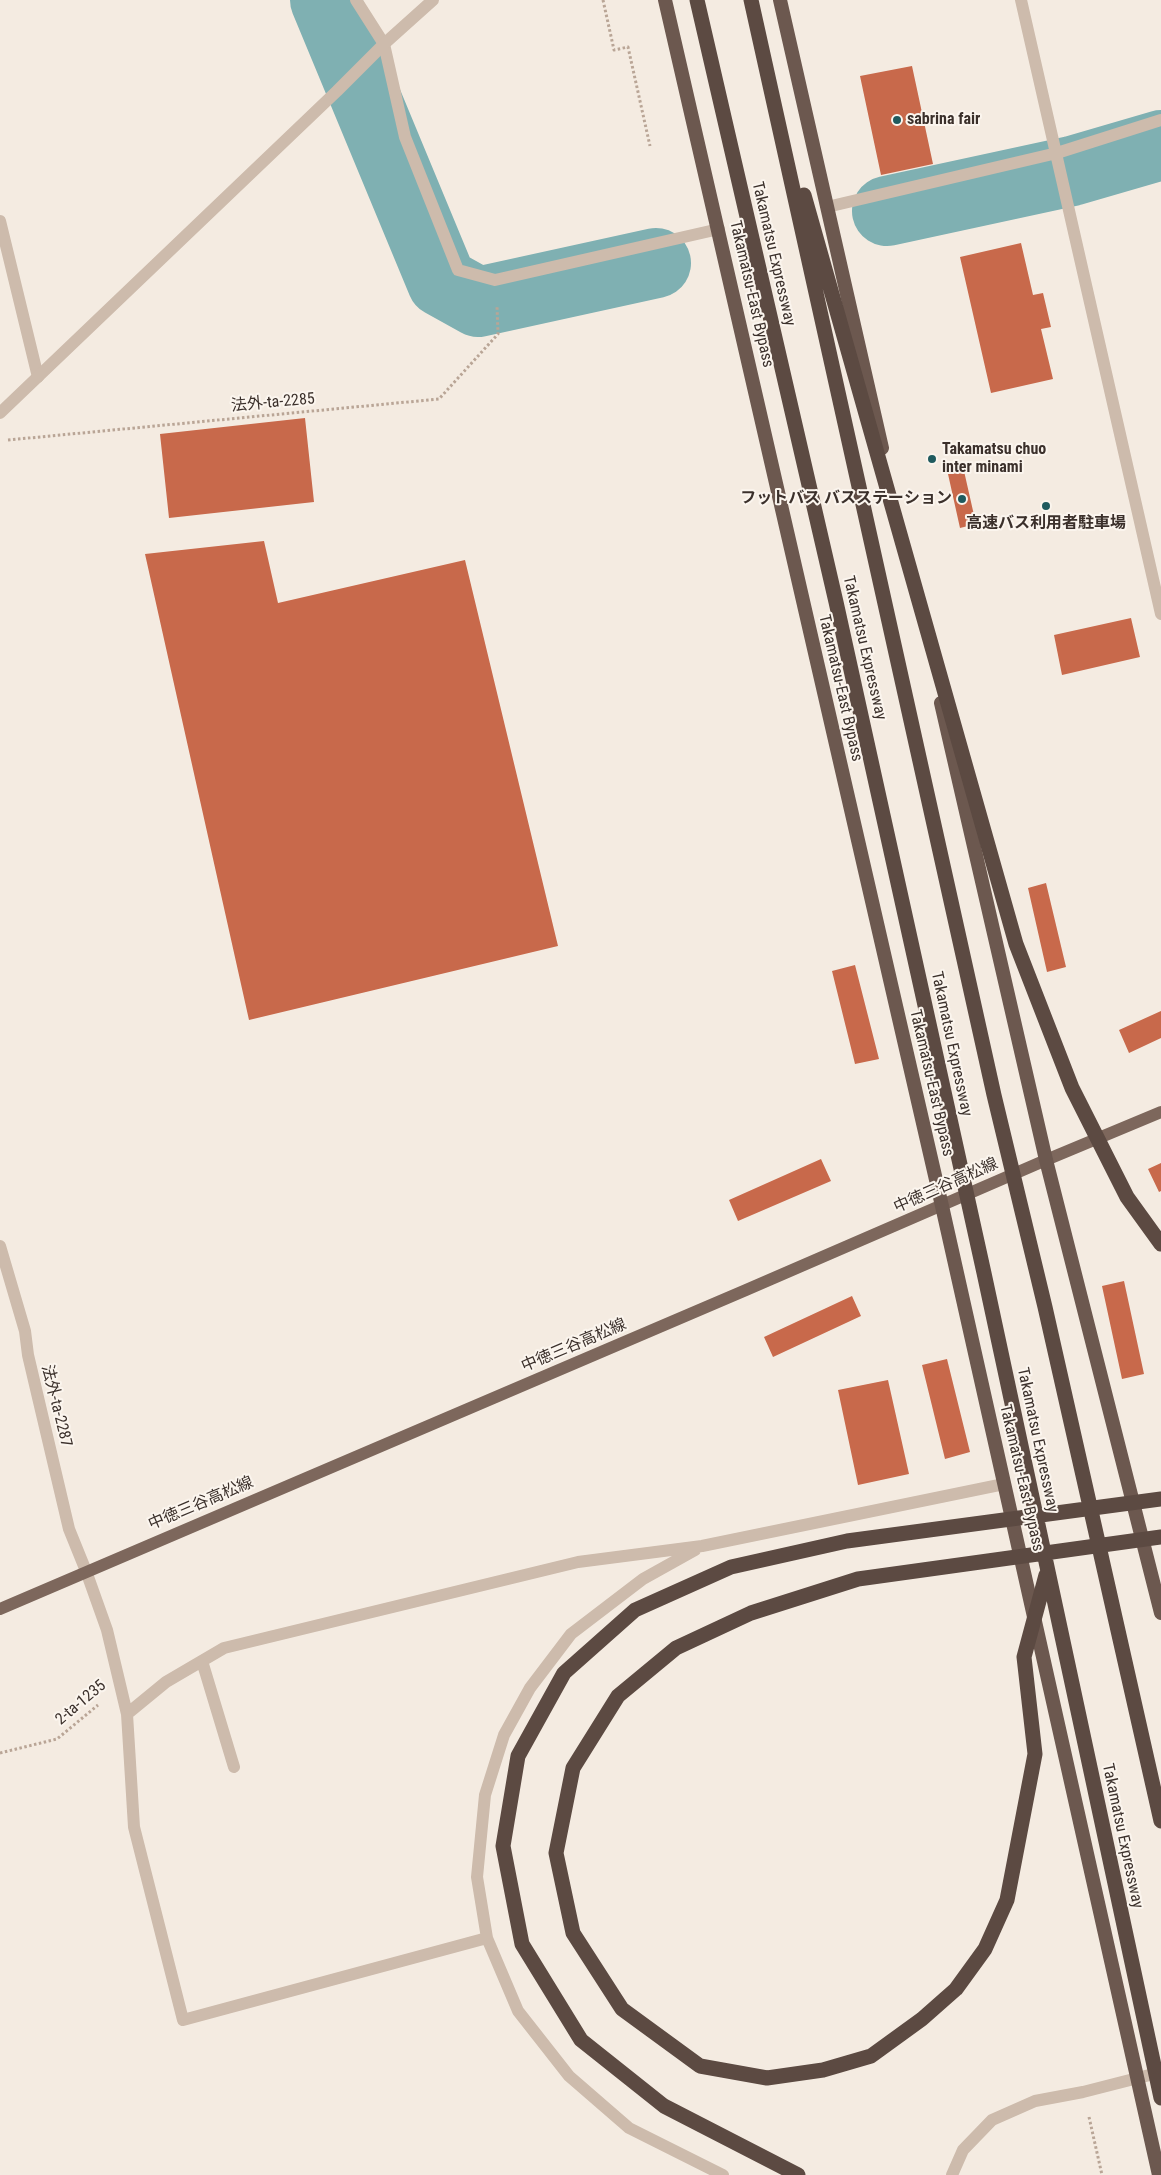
<!DOCTYPE html>
<meta charset="utf-8">
<style>
body{margin:0}
canvas{display:block;background:#f4ebe1}
</style>
<canvas width="1161" height="2175"></canvas>
<script>
const ctx = document.querySelector('canvas').getContext('2d');
ctx.lineJoin = 'round';
function toPath(rows) {
  const path = new Path2D();
  for (const r of rows) {
    path.moveTo(r[0], r[1]);
    for (let i = 2; i < r.length; i += 2) path.lineTo(r[i], r[i + 1]);
  }
  return path;
}
function stroke(path, color, width, dash) {
  ctx.strokeStyle = color;
  ctx.lineWidth = width;
  ctx.lineCap = dash ? 'butt' : 'round';
  ctx.setLineDash(dash || []);
  ctx.stroke(path);
}
function fill(path, color) {
  ctx.fillStyle = color;
  ctx.fill(path, 'evenodd');
}
function write(font, color, halo, rows, align = 'center') {
  ctx.font = font + ' "Roboto Condensed","Noto Sans JP",sans-serif';
  ctx.lineWidth = 4;
  ctx.setLineDash([]);
  ctx.textBaseline = 'middle';
  ctx.strokeStyle = halo;
  ctx.fillStyle = color;
  for (const [text, x, y, turn = 0] of rows) {
    ctx.save();
    ctx.translate(x, y);
    ctx.rotate((+turn || 0) * Math.PI / 180);
    ctx.textAlign = isNaN(turn) ? turn : align;
    if (halo) ctx.strokeText(text, 0, 0);
    ctx.fillText(text, 0, 0);
    ctx.restore();
  }
}
stroke(toPath([
 [325,0,442,282,478,302,656,263],
 [887,211,1072,171,1161,145]
]), '#7fb0b2', 70);
fill(toPath([
 [912,66,933,164,881,175,860,76],
 [1021,243,1033,295,1043,293,1051,327,1041,329,1053,379,991,393,960,257],
 [305,418,314,502,169,518,160,434],
 [964,471,976,524,960,528,948,474],
 [264,541,278,603,465,560,558,946,249,1020,145,554],
 [1131,618,1140,657,1062,675,1054,635],
 [1046,883,1066,967,1047,972,1028,888],
 [855,965,879,1059,855,1064,832,971],
 [1161,1011,1161,1038,1129,1053,1119,1030],
 [821,1159,831,1181,738,1221,729,1200],
 [1161,1163,1161,1191,1159,1192,1148,1169],
 [1124,1281,1144,1374,1122,1379,1102,1286],
 [852,1296,861,1316,773,1357,764,1337],
 [947,1359,970,1452,945,1459,922,1365],
 [888,1380,909,1474,858,1485,838,1390]
]), '#c8694b');
stroke(toPath([
 [603,0,614,50,628,47,650,146],
 [8,440,439,399,498,334,497,306],
 [0,1753,57,1739,98,1705],
 [1089,2117,1102,2175]
]), '#b9a596', 3, [2.5, 2.5]);
stroke(toPath([
 [0,1246,25,1331,28,1355,69,1529,86,1571]
]), '#cdbbac', 12);
stroke(toPath([
 [356,0,384,44,405,137,458,270,495,280,719,229],
 [1021,0,1161,614],
 [827,207,1057,153,1161,120],
 [0,221,38,377],
 [695,1550,643,1579,571,1634,530,1688,504,1735,485,1795,477,1877,487,1938,518,2011,569,2076,629,2128,723,2175],
 [86,1571,107,1630,127,1714,134,1827,183,2020,487,1938],
 [202,1661,234,1767],
 [127,1714,166,1682,224,1648,578,1562,702,1546,1004,1484],
 [952,2175,963,2150,992,2120,1035,2101,1083,2092,1161,2072]
]), '#cdbbac', 12);
stroke(toPath([
 [0,413,337,91,384,44,433,0]
]), '#cdbbac', 12);
stroke(toPath([
 [0,1609,746,1290,1046,1160,1161,1112]
]), '#7d675c', 12);
stroke(toPath([
 [665,0,942,1206,1159,2175],
 [780,0,882,448],
 [941,703,1046,1160,1161,1613]
]), '#6c584f', 14);
stroke(toPath([
 [697,0,836,602,984,1273,1161,2098],
 [751,0,994,1095,1045,1307,1161,1821],
 [804,195,1016,944,1072,1088,1127,1197,1161,1244],
 [1046,1575,1024,1657,1035,1754,1007,1900,985,1949,956,1989,922,2019,871,2056,823,2070,767,2078,700,2066,622,2009,573,1933,556,1853,573,1768,618,1696,676,1648,751,1613,858,1579,1161,1537],
 [798,2175,664,2106,581,2040,522,1944,503,1846,518,1756,564,1673,635,1610,731,1567,847,1541,1161,1499]
]), '#5c4a42', 15);
for (const [x, y, r, color] of [
 [897,120,5,"#1f5a5e"],
 [932,459,5,"#1f5a5e"],
 [962,499,5,"#1f5a5e"],
 [1046,506,5,"#1f5a5e"]
]) {
  const dot = new Path2D();
  dot.arc(x, y, r, 0, 2 * Math.PI);
  ctx.fillStyle = color;
  ctx.fill(dot);
  stroke(dot, '#fbf5ee', 2);
}
write('bold 16px', '#3b302b', '#fbf5ee', [
 ["sabrina fair",907,120],
 ["Takamatsu chuo",942,450],
 ["inter minami",942,468],
 ["フットバス バスステーション",952,499,"right"],
 ["高速バス利用者駐車場",1046,524,"center"]
], 'left');
write('16px', '#3b302b', '#fbf5ee', [
 ["Takamatsu Expressway",773,254,77],
 ["Takamatsu-East Bypass",751,294,77],
 ["法外-ta-2285",273,403,-5],
 ["Takamatsu Expressway",864,648,77],
 ["Takamatsu-East Bypass",840,688,77],
 ["Takamatsu Expressway",951,1044,78],
 ["Takamatsu-East Bypass",931,1083,77],
 ["中徳三谷高松線",946,1186,-24],
 ["中徳三谷高松線",574,1346,-23],
 ["法外-ta-2287",56,1406,76],
 ["Takamatsu Expressway",1037,1440,78],
 ["Takamatsu-East Bypass",1021,1478,77],
 ["中徳三谷高松線",201,1504,-23],
 ["2-ta-1235",81,1703,-40],
 ["Takamatsu Expressway",1122,1836,78]
]);
</script>
